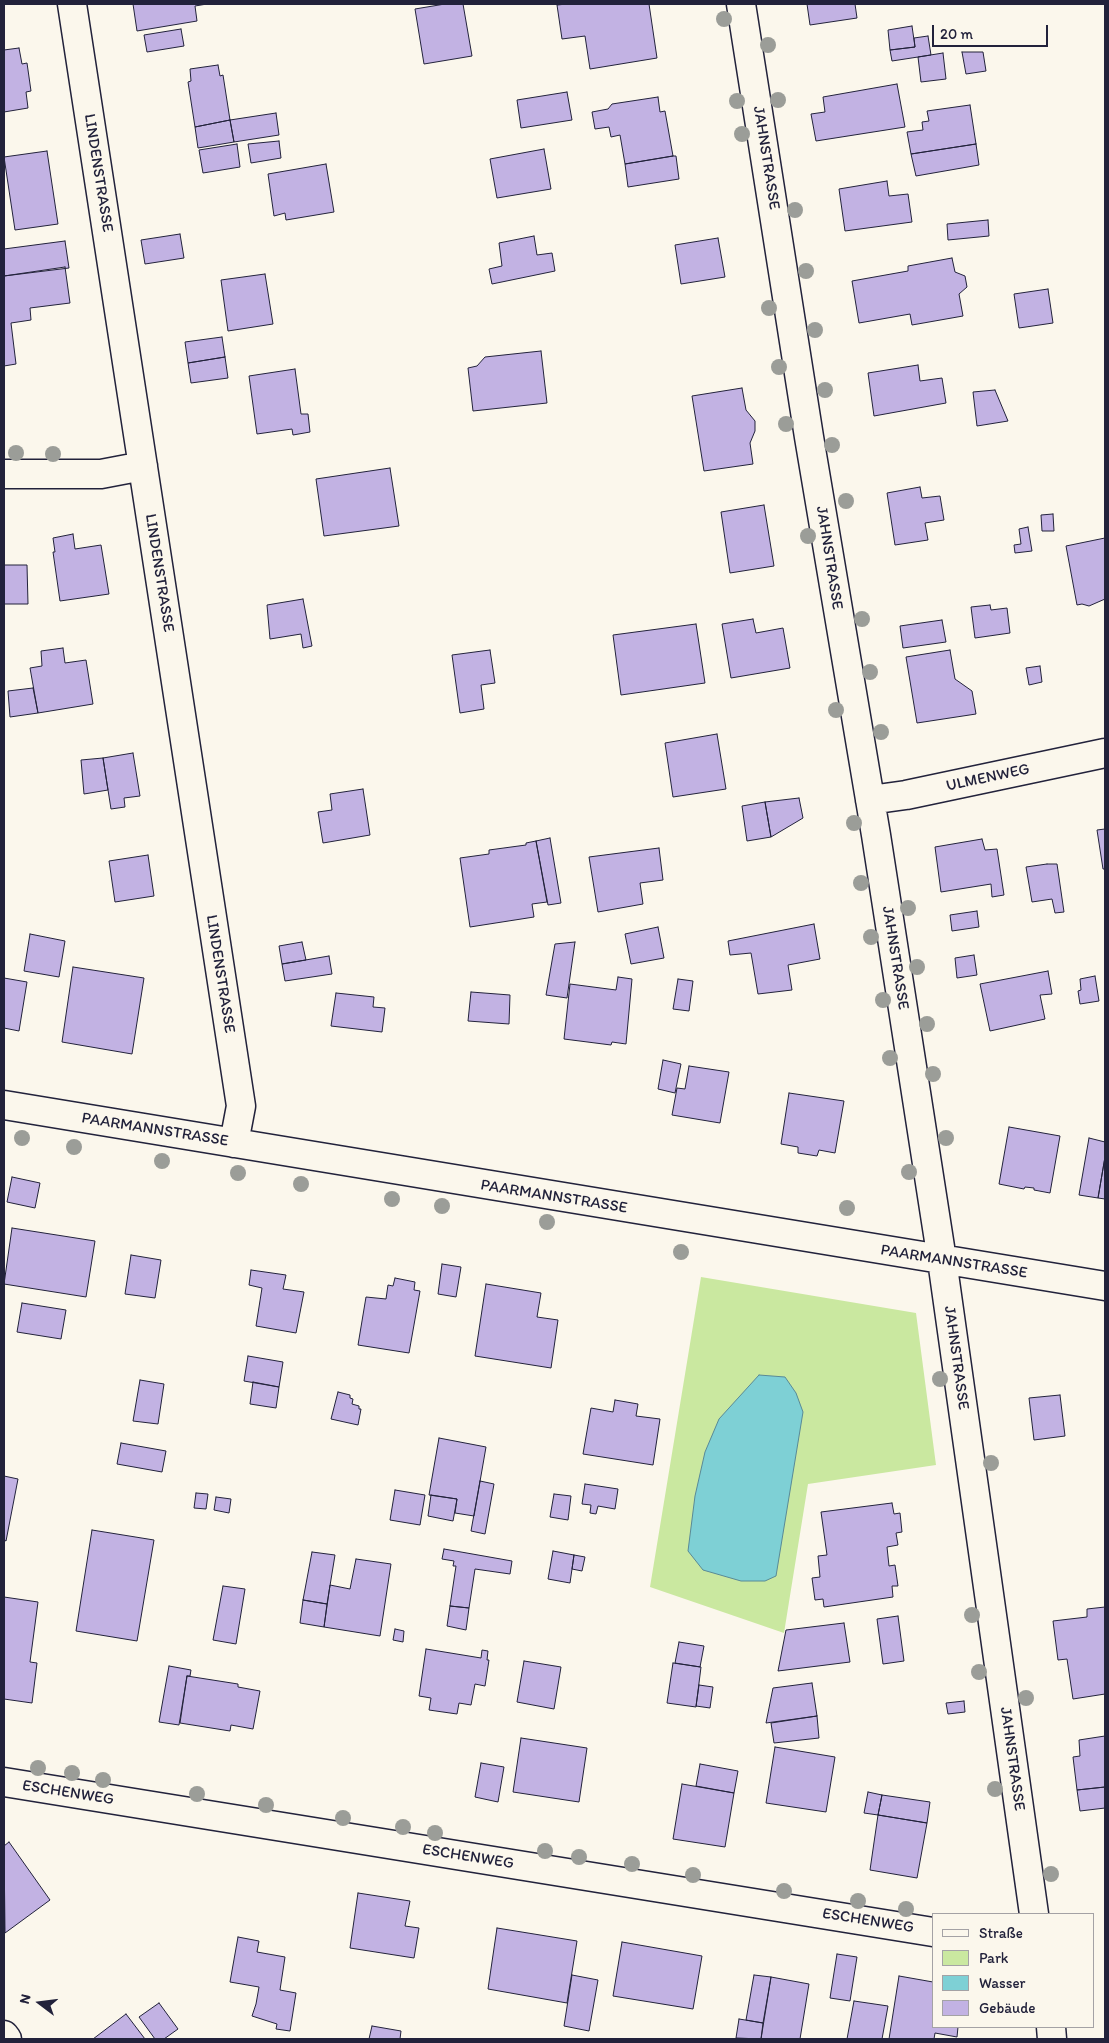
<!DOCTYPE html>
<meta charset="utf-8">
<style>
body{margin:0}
#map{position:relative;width:1109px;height:2043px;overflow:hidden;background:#fbf7ec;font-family:Itim,sans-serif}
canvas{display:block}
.frame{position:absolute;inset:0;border:5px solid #22223b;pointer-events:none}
.legend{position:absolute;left:932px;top:1913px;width:162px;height:115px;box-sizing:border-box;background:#fbf7ec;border:1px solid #a4a2a5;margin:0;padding:6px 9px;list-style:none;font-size:15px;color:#22223b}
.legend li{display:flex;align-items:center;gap:10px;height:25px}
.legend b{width:25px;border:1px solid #a4a2a5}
.north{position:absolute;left:15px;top:1978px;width:50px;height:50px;-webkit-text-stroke:4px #fbf7ec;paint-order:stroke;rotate:285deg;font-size:14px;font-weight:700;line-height:20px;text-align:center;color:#22223b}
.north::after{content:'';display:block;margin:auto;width:18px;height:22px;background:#22223b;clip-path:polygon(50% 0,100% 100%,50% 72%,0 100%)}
.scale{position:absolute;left:932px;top:25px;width:116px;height:22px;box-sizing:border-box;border:2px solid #22223b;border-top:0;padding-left:6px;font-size:15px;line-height:18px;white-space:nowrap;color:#22223b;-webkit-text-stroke:4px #fbf7ec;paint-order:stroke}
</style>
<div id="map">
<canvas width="1109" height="2043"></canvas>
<div class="frame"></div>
<ul class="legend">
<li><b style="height:6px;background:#fbf7ec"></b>Straße</li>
<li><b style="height:14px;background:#cae8a0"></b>Park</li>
<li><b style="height:14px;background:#7ed0d5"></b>Wasser</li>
<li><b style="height:14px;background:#c2b2e3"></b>Gebäude</li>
</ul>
<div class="north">N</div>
<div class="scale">20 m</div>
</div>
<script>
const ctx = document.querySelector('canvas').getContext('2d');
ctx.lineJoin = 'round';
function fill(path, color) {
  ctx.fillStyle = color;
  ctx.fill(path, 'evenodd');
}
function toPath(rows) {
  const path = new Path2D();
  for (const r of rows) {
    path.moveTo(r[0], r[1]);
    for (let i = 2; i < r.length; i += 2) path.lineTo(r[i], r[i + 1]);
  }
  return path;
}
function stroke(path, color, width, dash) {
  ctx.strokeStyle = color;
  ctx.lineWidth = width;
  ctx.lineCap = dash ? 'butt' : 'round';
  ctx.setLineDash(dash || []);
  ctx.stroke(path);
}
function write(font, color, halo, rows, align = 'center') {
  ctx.font = font + ' Itim,sans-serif';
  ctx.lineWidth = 4;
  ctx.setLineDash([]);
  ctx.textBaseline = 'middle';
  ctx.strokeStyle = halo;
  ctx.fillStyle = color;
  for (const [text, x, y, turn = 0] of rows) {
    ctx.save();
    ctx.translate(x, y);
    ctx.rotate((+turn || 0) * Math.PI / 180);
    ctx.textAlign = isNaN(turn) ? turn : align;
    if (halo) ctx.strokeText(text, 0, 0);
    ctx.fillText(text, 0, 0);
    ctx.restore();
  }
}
fill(toPath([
 [701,1277,916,1313,936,1465,808,1484,784,1633,650,1587]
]), '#cae8a0');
const water = toPath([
 [759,1375,785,1377,796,1393,803,1412,776,1576,765,1581,741,1581,703,1570,688,1551,695,1496,705,1452,719,1419,759,1375]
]);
fill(water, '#7ed0d5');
stroke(water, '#598a97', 1);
const building = toPath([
 [133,4,207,4,195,6,197,21,137,31,133,4],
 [445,4,463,4,472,56,424,64,415,9,445,4],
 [567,4,649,4,657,58,590,69,585,36,562,39,557,5,567,4],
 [807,4,855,4,857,18,810,25,807,4],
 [912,26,915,47,890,50,888,30,912,26],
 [181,29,184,46,147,52,144,35,181,29],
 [928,36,931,55,892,61,890,50,915,47,914,38,928,36],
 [19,48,22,64,27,63,31,91,26,92,28,108,4,112,4,50,19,48],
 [962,52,983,52,986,71,966,74,962,52],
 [943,53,946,79,921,82,918,57,943,53],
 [218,65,220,76,223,75,230,120,195,127,188,82,191,81,190,69,218,65],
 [897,84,905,127,816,141,811,114,825,112,823,97,897,84],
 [567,92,572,120,521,128,517,100,567,92],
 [658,97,660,112,665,111,673,156,625,164,620,135,611,137,609,127,595,129,592,112,608,109,612,104,658,97],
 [970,105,976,144,911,154,907,132,923,130,922,122,929,121,927,111,970,105],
 [276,113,279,135,234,142,230,120,276,113],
 [230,120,234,142,198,148,195,127,230,120],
 [279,141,281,158,251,163,248,144,279,141],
 [237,144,240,167,203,173,199,150,237,144],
 [976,144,979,165,916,176,911,154,976,144],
 [544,149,551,189,497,198,490,159,544,149],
 [47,151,58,224,15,230,4,157,47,151],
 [673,156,676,156,679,179,628,187,625,164,673,156],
 [326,164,334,212,286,220,285,213,274,216,268,174,326,164],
 [887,181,889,196,908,194,912,222,845,231,839,189,887,181],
 [988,220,989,236,948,240,947,224,988,220],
 [180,234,184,258,145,264,141,240,180,234],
 [534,236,537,255,552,253,555,271,492,284,489,269,502,266,499,243,534,236],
 [718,238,725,277,681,284,675,245,718,238],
 [65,241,69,268,4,276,4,249,65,241],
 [952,258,955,272,965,276,967,287,959,294,963,316,912,325,910,314,859,323,852,281,908,271,908,266,952,258],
 [65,267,70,303,30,308,31,320,11,323,16,364,4,366,4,276,65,267],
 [265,274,273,324,228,331,221,280,265,274],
 [1048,289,1053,323,1019,328,1014,294,1048,289],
 [222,337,225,357,188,363,185,342,222,337],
 [541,351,547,403,473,411,468,368,477,366,485,357,541,351],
 [225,357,228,378,191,383,188,363,225,357],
 [918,365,920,381,942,378,946,403,874,416,868,373,918,365],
 [295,369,301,414,308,414,310,432,293,435,292,429,257,434,249,376,295,369],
 [742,388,746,410,755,421,755,431,750,443,753,464,704,471,692,396,742,388],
 [995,390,1008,421,977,426,973,392,995,390],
 [390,468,399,526,324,536,316,479,390,468],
 [920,487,922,498,940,496,944,520,925,523,928,540,895,545,887,493,920,487],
 [764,505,774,566,730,573,721,512,764,505],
 [1053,514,1054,531,1042,531,1041,515,1053,514],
 [1028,527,1032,551,1015,553,1014,545,1021,544,1019,529,1028,527],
 [73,534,75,549,101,545,109,594,60,601,53,552,55,552,53,538,73,534],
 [1105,538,1105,599,1089,606,1082,604,1077,605,1066,546,1105,538],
 [4,565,27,565,28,604,4,604,4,565],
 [303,599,312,646,303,648,301,634,270,639,267,605,303,599],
 [990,605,991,610,1007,608,1010,633,975,638,971,607,990,605],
 [753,619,756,633,783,628,790,668,731,678,722,624,753,619],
 [942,620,946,642,903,648,900,626,942,620],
 [696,624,705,683,621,695,613,635,696,624],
 [63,648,65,663,86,660,93,704,38,713,30,668,42,666,41,651,63,648],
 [490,650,495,683,481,685,484,709,460,713,452,655,490,650],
 [950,650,955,679,972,691,976,714,917,723,906,657,950,650],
 [1040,666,1042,682,1029,685,1026,668,1040,666],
 [33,688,38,713,10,717,8,691,33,688],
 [717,734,726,789,673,797,665,743,717,734],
 [133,753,140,796,124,798,125,807,111,809,103,758,133,753],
 [103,758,108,790,84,794,81,760,103,758],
 [363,789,370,835,323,843,318,812,332,810,330,794,363,789],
 [799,798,803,818,771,837,765,802,799,798],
 [765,802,771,837,747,841,742,806,765,802],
 [1105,829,1105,869,1103,869,1097,830,1105,829],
 [550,838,561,903,548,905,536,841,550,838],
 [982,839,985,850,997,849,1004,895,992,897,991,884,941,892,935,847,982,839],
 [536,841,547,902,532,904,534,917,470,927,460,858,489,854,489,850,526,845,526,843,536,841],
 [659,848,663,880,640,883,643,904,598,912,589,857,659,848],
 [148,855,154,896,115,902,109,861,148,855],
 [1047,864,1057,864,1064,912,1055,913,1052,899,1032,902,1026,867,1047,864],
 [977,911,979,927,952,931,950,915,977,911],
 [814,924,820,959,788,965,792,990,758,994,751,953,730,955,728,941,814,924],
 [658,927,664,958,631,964,625,934,658,927],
 [30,934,65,941,59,977,24,971,30,934],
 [302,942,306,960,282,964,279,946,302,942],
 [575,942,567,998,546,995,555,944,575,942],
 [974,955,977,975,957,978,955,958,974,955],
 [329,956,332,974,285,981,282,964,329,956],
 [73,967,144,978,132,1054,62,1042,73,967],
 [1048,971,1052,994,1040,995,1045,1019,990,1031,980,984,1048,971],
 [1095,976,1099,1001,1080,1004,1078,991,1081,990,1080,979,1095,976],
 [618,977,632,979,626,1044,612,1042,611,1045,564,1039,570,984,616,990,618,977],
 [4,978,27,982,19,1031,4,1028,4,978],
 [678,979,693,981,689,1011,673,1009,678,979],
 [471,992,510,995,509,1024,468,1021,471,992],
 [336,993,374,997,373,1007,385,1008,382,1032,331,1026,336,993],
 [663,1060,681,1064,675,1093,658,1089,663,1060],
 [689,1066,729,1072,720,1123,672,1115,677,1088,685,1089,689,1066],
 [789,1093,844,1101,835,1153,819,1150,817,1156,798,1153,798,1147,781,1144,789,1093],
 [1009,1127,1060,1136,1050,1193,1034,1190,1034,1188,1025,1187,1024,1189,999,1184,1009,1127],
 [1089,1138,1105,1142,1105,1157,1098,1198,1079,1195,1089,1138],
 [1105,1157,1105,1199,1098,1198,1105,1157],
 [12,1177,40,1183,35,1208,7,1202,12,1177],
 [12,1228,95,1241,86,1297,4,1284,12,1228],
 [131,1255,161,1260,155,1298,125,1294,131,1255],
 [442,1264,461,1267,456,1297,438,1294,442,1264],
 [251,1270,286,1275,283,1289,304,1292,296,1333,256,1326,262,1288,249,1285,251,1270],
 [395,1278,415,1282,414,1290,420,1291,409,1353,358,1345,366,1297,386,1299,388,1285,393,1286,395,1278],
 [486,1284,541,1293,537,1317,558,1320,551,1368,475,1356,486,1284],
 [22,1303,66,1310,61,1339,17,1332,22,1303],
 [248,1356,283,1362,279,1387,244,1381,248,1356],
 [140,1380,164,1384,158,1424,133,1421,140,1380],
 [253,1382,279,1387,276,1408,250,1404,253,1382],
 [338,1392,350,1395,350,1398,353,1399,352,1404,359,1406,359,1409,361,1409,358,1425,331,1419,338,1392],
 [1060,1395,1065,1436,1034,1440,1029,1398,1060,1395],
 [615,1400,638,1404,636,1416,660,1419,653,1465,583,1454,591,1408,613,1412,615,1400],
 [439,1438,486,1447,474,1516,455,1513,457,1499,429,1495,439,1438],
 [121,1443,166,1451,162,1472,117,1464,121,1443],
 [4,1476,18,1479,6,1541,4,1540,4,1476],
 [480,1481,494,1484,485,1534,471,1531,480,1481],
 [585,1484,618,1489,615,1509,598,1506,596,1514,590,1513,591,1505,582,1504,585,1484],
 [395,1490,425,1495,420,1525,390,1520,395,1490],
 [196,1493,208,1494,206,1509,194,1508,196,1493],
 [554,1494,571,1496,568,1520,550,1517,554,1494],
 [431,1495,457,1499,453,1521,428,1516,431,1495],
 [216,1497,231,1499,229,1513,214,1510,216,1497],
 [892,1503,894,1514,900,1513,902,1532,896,1533,898,1545,887,1547,889,1566,895,1565,898,1586,892,1586,893,1597,824,1607,823,1599,815,1600,812,1578,820,1577,818,1556,827,1555,821,1512,892,1503],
 [92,1530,154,1540,137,1641,76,1631,92,1530],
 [444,1549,512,1561,510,1574,475,1569,469,1608,450,1606,456,1566,453,1566,454,1561,442,1559,444,1549],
 [553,1551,574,1555,570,1583,548,1579,553,1551],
 [312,1552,335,1555,327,1604,303,1600,312,1552],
 [574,1555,585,1557,582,1571,572,1569,574,1555],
 [356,1559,391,1564,380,1636,324,1627,330,1585,350,1589,356,1559],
 [223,1586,245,1589,236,1644,213,1640,223,1586],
 [4,1597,38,1602,30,1662,37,1663,32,1703,4,1699,4,1597],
 [303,1600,327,1604,324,1627,300,1623,303,1600],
 [450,1606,469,1608,466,1630,447,1626,450,1606],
 [1105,1607,1105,1694,1073,1699,1067,1659,1058,1660,1053,1621,1087,1617,1087,1609,1105,1607],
 [898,1616,904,1661,883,1664,877,1619,898,1616],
 [844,1623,850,1662,778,1671,786,1630,844,1623],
 [395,1629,404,1631,403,1642,393,1640,395,1629],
 [679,1642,704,1646,700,1667,675,1663,679,1642],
 [426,1649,481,1658,482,1650,488,1651,487,1660,489,1660,485,1686,475,1684,471,1705,459,1703,457,1714,429,1710,431,1698,419,1696,426,1649],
 [524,1661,561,1667,554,1709,517,1702,524,1661],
 [673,1663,701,1667,696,1707,667,1703,673,1663],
 [169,1666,191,1670,190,1676,187,1676,179,1725,159,1722,169,1666],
 [187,1676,238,1684,238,1687,260,1691,253,1729,231,1725,230,1731,180,1723,187,1676],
 [812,1683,817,1716,766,1723,773,1688,812,1683],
 [699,1685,713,1687,710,1708,696,1706,699,1685],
 [964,1701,965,1712,948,1714,946,1703,964,1701],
 [817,1716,819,1738,774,1743,771,1723,817,1716],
 [1105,1736,1105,1787,1077,1790,1073,1757,1080,1756,1079,1740,1105,1736],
 [521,1738,587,1748,579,1802,513,1792,521,1738],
 [775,1747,835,1757,826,1812,766,1803,775,1747],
 [481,1763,504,1767,498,1802,475,1797,481,1763],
 [700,1764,738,1771,734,1793,696,1786,700,1764],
 [682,1784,734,1793,725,1847,673,1839,682,1784],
 [1105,1787,1105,1808,1080,1811,1077,1790,1105,1787],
 [868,1792,882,1795,878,1815,864,1813,868,1792],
 [882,1795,930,1802,927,1823,878,1815,882,1795],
 [878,1815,927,1823,917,1878,870,1870,878,1815],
 [9,1842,50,1900,5,1933,4,1846,9,1842],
 [358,1893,410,1901,405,1926,419,1928,414,1958,350,1948,358,1893],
 [497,1928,577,1941,567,2003,488,1989,497,1928],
 [238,1937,259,1941,257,1952,285,1957,280,1990,296,1993,290,2031,276,2029,277,2024,252,2016,256,2004,259,1987,230,1982,238,1937],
 [622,1942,702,1956,693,2009,613,1996,622,1942],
 [837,1954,857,1957,850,2001,830,1998,837,1954],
 [572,1975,598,1980,589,2031,564,2026,572,1975],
 [754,1975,771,1977,763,2023,746,2020,754,1975],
 [899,1976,933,1982,933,2027,958,2027,957,2037,935,2033,934,2039,889,2039,899,1976],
 [771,1977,809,1984,800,2039,761,2039,771,1977],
 [854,2001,888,2006,882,2039,847,2039,854,2001],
 [159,2003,178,2029,164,2039,155,2039,139,2017,159,2003],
 [126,2014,145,2039,93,2039,126,2014],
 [739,2019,763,2023,761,2039,736,2038,739,2019],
 [372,2026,401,2031,400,2039,369,2039,372,2026]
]);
fill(building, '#c2b2e3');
stroke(building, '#22223b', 1);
const minor = toPath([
 [72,4,241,1106,234,1143],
 [741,4,809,437,876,835,942,1260,1034,1914],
 [4,474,101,474,143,466],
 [870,800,906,795,1105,753],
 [4,1105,1105,1286],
 [4,1782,933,1932],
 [1051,2027,1052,2039],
 [4,2035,7,2039]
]);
stroke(minor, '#22223b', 31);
stroke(minor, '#fbf7ec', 28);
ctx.fillStyle = '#9b9d98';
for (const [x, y] of [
 [724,19],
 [768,45],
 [778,100],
 [737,101],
 [742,134],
 [795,210],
 [806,271],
 [769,308],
 [815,330],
 [779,367],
 [825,390],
 [786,424],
 [832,445],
 [16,453],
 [53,454],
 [846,501],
 [808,536],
 [862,619],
 [870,672],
 [836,710],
 [881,732],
 [854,823],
 [861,883],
 [908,908],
 [871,937],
 [917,967],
 [883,1000],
 [927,1024],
 [890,1058],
 [933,1074],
 [22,1138],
 [946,1138],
 [74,1147],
 [162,1161],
 [909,1172],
 [238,1173],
 [301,1184],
 [392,1199],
 [442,1206],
 [847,1208],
 [547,1222],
 [681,1252],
 [940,1379],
 [991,1463],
 [972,1615],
 [979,1672],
 [1026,1698],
 [38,1768],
 [72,1773],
 [103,1780],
 [995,1789],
 [197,1794],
 [266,1805],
 [343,1818],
 [403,1827],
 [435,1833],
 [545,1851],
 [579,1857],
 [632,1864],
 [1051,1874],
 [693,1875],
 [784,1891],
 [858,1901],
 [906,1909]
]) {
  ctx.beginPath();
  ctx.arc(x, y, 8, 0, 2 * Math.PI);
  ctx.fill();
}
write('16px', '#22223b', '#fbf7ec', [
 ["JAHNSTRASSE",766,158,81],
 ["LINDENSTRASSE",98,173,81],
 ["JAHNSTRASSE",829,558,81],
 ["LINDENSTRASSE",159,573,81],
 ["ULMENWEG",988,778,-12],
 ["JAHNSTRASSE",895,958,81],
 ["LINDENSTRASSE",220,974,81],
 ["PAARMANNSTRASSE",155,1130,9],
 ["PAARMANNSTRASSE",554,1197,9],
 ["PAARMANNSTRASSE",954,1262,9],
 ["JAHNSTRASSE",956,1358,82],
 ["JAHNSTRASSE",1012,1759,82],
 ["ESCHENWEG",68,1793,9],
 ["ESCHENWEG",468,1857,9],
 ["ESCHENWEG",868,1921,9]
]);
</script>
